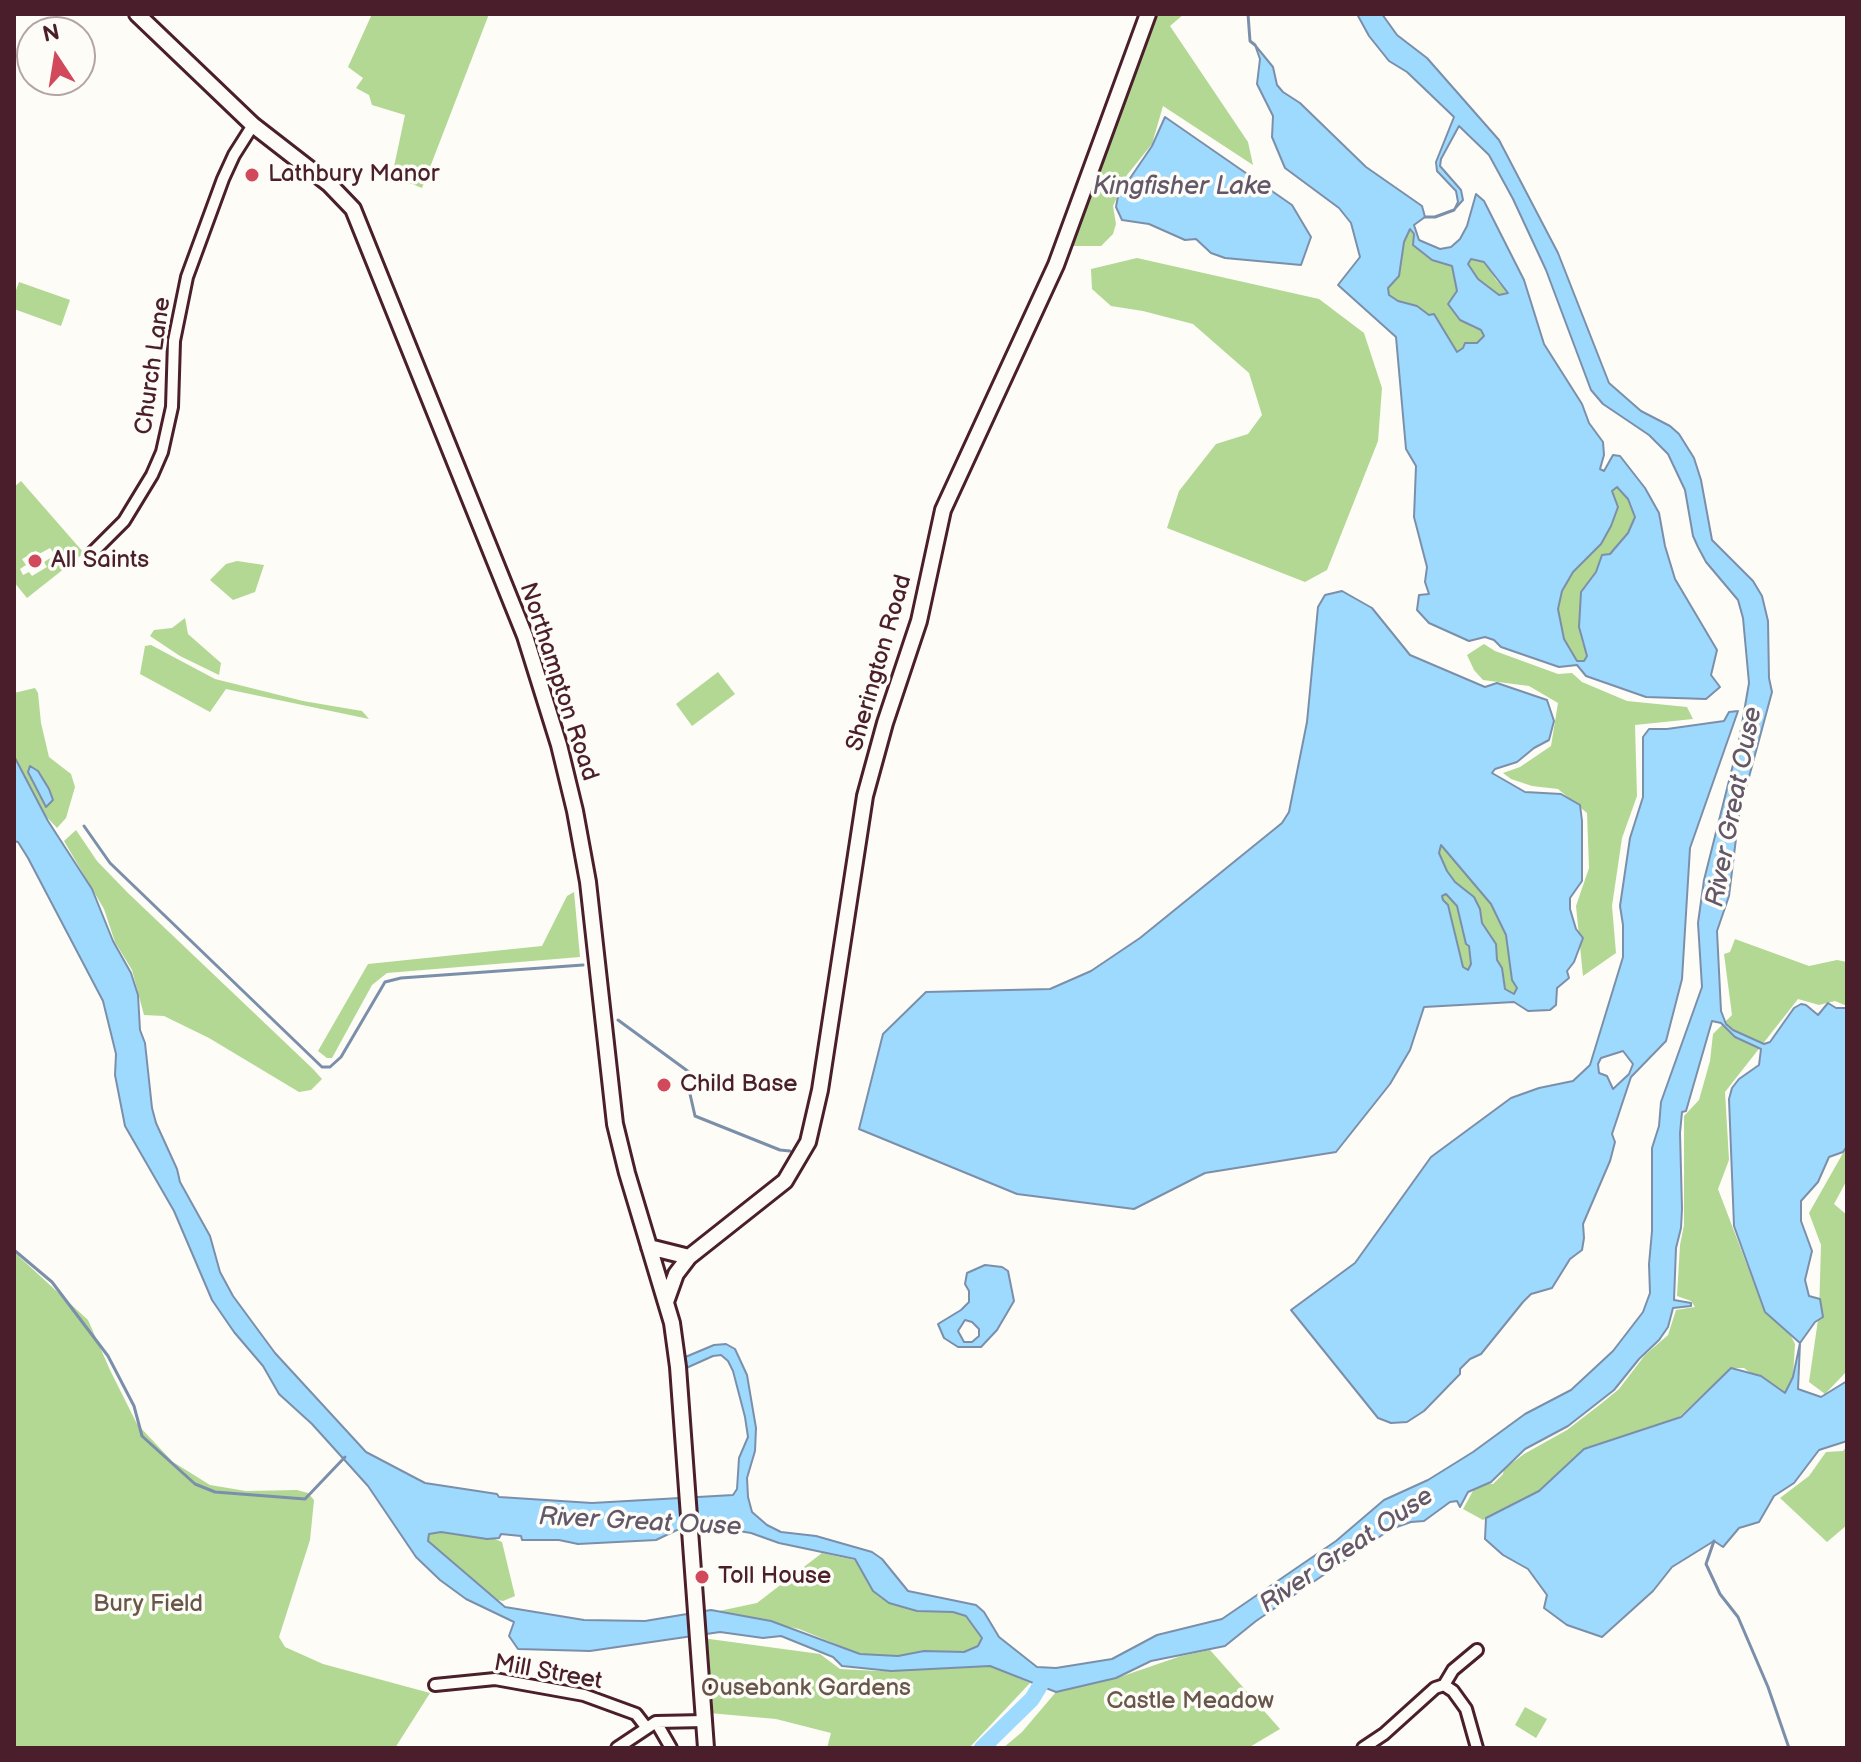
<!DOCTYPE html>
<style>
body{margin:0}
#map{position:relative;width:1861px;height:1762px;overflow:hidden;background:#fdfcf7;font-family:"Balsamiq Sans",sans-serif}
canvas{display:block}
.frame{position:absolute;inset:0;border:16px solid #4a1f2b;pointer-events:none}
.north{position:absolute;left:16px;top:16px;width:80px;height:80px;box-sizing:border-box;background:#fdfcf7;border:2px solid #b5a4a5;border-radius:50%;rotate:348deg;font-size:22px;font-weight:700;line-height:32px;text-align:center;color:#4a1f2b}
.north::after{content:'';display:block;margin:auto;width:28px;height:36px;background:#d1495b;clip-path:polygon(50% 0,100% 100%,50% 72%,0 100%)}
</style>
<div id="map">
<canvas width="1861" height="1762"></canvas>
<div class="frame"></div>
<div class="north">N</div>
</div>
<script>
const ctx = document.querySelector('canvas').getContext('2d');
ctx.lineJoin = 'round';
function fill(path, color) {
  ctx.fillStyle = color;
  ctx.fill(path, 'evenodd');
}
function toPath(rows) {
  const path = new Path2D();
  for (const r of rows) {
    path.moveTo(r[0], r[1]);
    for (let i = 2; i < r.length; i += 2) path.lineTo(r[i], r[i + 1]);
  }
  return path;
}
function stroke(path, color, width, dash) {
  ctx.strokeStyle = color;
  ctx.lineWidth = width;
  ctx.lineCap = dash ? 'butt' : 'round';
  ctx.setLineDash(dash || []);
  ctx.stroke(path);
}
function write(font, color, halo, rows, align = 'center') {
  ctx.font = font + ' "Balsamiq Sans",sans-serif';
  ctx.lineWidth = 7;
  ctx.setLineDash([]);
  ctx.textBaseline = 'middle';
  ctx.strokeStyle = halo;
  ctx.fillStyle = color;
  for (const [text, x, y, turn = 0] of rows) {
    ctx.save();
    ctx.translate(x, y);
    ctx.rotate((+turn || 0) * Math.PI / 180);
    ctx.textAlign = isNaN(turn) ? turn : align;
    if (halo) ctx.strokeText(text, 0, 0);
    ctx.fillText(text, 0, 0);
    ctx.restore();
  }
}
fill(toPath([
 [372,14,489,14,422,188,392,176,405,115,372,105,369,95,356,88,363,78,348,67],
 [1154,14,1184,14,1170,26,1248,142,1253,165,1163,106,1152,144,1127,175,1113,206,1116,224,1113,234,1101,246,1072,246],
 [1410,228,1414,234,1413,245,1432,260,1452,266,1457,291,1472,327,1481,330,1484,336,1477,343,1458,352,1429,315,1417,306,1398,301,1389,295,1388,288,1399,276,1404,242],
 [1137,258,1319,299,1364,333,1382,388,1378,441,1327,570,1305,582,1167,528,1179,491,1216,444,1248,434,1262,415,1249,373,1193,324,1143,311,1111,306,1092,289,1091,269],
 [1470,259,1485,262,1496,280,1508,292,1499,295,1478,279,1468,264],
 [19,282,70,300,61,326,14,309,14,296],
 [21,481,84,553,27,598,14,582,14,487],
 [50,548,55,555,44,562,47,567,32,576,29,572,23,575,20,569,26,565,22,559,36,551,39,554],
 [1617,487,1628,499,1635,517,1628,533,1610,554,1602,555,1596,572,1581,592,1582,641,1587,656,1584,661,1577,661,1564,639,1558,609,1562,591,1573,572,1601,544,1612,491],
 [237,561,264,565,255,592,233,600,210,580,226,564],
 [185,618,188,634,221,663,219,675,180,656,150,636,154,630,172,628],
 [1484,644,1495,651,1558,674,1572,673,1582,682,1627,701,1687,707,1693,719,1635,725,1637,796,1622,838,1612,906,1616,953,1583,976,1576,906,1589,868,1587,813,1558,789,1532,786,1511,779,1503,773,1520,767,1551,746,1558,703,1529,686,1483,680,1474,670,1467,655],
 [151,645,215,679,303,701,362,711,369,719,226,689,210,712,140,674,145,646],
 [718,672,735,694,692,726,676,704],
 [35,688,38,693,41,723,49,757,71,774,75,787,66,818,57,828,44,814,14,755,14,693],
 [76,830,97,861,128,893,313,1069,322,1079,311,1090,299,1092,209,1038,164,1016,144,1015,132,970,115,942,104,909,64,841],
 [1441,844,1491,904,1506,935,1512,980,1517,989,1514,994,1505,989,1502,968,1497,960,1496,944,1482,923,1480,909,1474,897,1455,882,1447,871,1439,852],
 [574,892,580,957,387,973,372,985,332,1058,327,1058,318,1051,368,964,542,946,567,896],
 [1446,894,1457,906,1466,944,1469,946,1471,964,1468,970,1463,967,1448,905,1443,900,1442,896],
 [1735,939,1809,966,1837,960,1847,962,1847,1006,1835,1001,1819,1005,1798,999,1725,1092,1729,1160,1718,1189,1765,1312,1791,1336,1795,1344,1793,1377,1786,1393,1759,1380,1744,1368,1731,1368,1678,1418,1588,1448,1539,1491,1483,1520,1463,1509,1474,1489,1485,1483,1493,1484,1503,1474,1504,1469,1524,1454,1567,1430,1602,1403,1619,1389,1645,1355,1668,1335,1676,1310,1695,1307,1691,1301,1677,1296,1680,1245,1684,1225,1684,1116,1699,1100,1710,1061,1713,1034,1732,1015,1724,954,1730,952],
 [1847,1146,1847,1180,1834,1204,1847,1215,1847,1371,1825,1394,1809,1382,1819,1313,1821,1245,1809,1213],
 [14,1252,88,1320,110,1370,137,1424,173,1462,210,1485,246,1491,297,1490,308,1493,314,1500,310,1540,279,1637,285,1647,323,1664,430,1693,395,1748,14,1748],
 [1847,1446,1847,1525,1827,1542,1780,1498,1809,1476,1826,1452,1843,1451],
 [441,1532,495,1539,502,1542,515,1596,503,1601,498,1600,436,1550,428,1541,428,1534],
 [822,1553,863,1562,874,1592,881,1598,919,1611,956,1612,976,1621,984,1642,979,1648,958,1654,924,1651,892,1659,860,1654,799,1629,719,1611,757,1603],
 [702,1638,820,1654,840,1669,879,1671,990,1666,1030,1683,969,1748,827,1748,831,1733,776,1719,709,1713],
 [1210,1650,1280,1729,1248,1748,1003,1748,1022,1732,1056,1692,1117,1678,1181,1656],
 [1525,1707,1547,1719,1536,1738,1515,1725]
]), '#b2d894');
const water = toPath([
 [1357,14,1382,14,1397,35,1427,58,1499,140,1558,253,1609,383,1641,411,1670,426,1679,434,1694,458,1701,480,1712,540,1753,581,1762,596,1768,621,1769,678,1772,692,1739,814,1729,896,1717,931,1721,1011,1726,1024,1733,1030,1764,1044,1770,1042,1794,1008,1801,1004,1806,1005,1818,1015,1828,1003,1836,1008,1847,1008,1847,1146,1843,1152,1829,1157,1818,1182,1801,1201,1801,1221,1812,1251,1805,1280,1809,1296,1820,1299,1823,1317,1815,1322,1800,1343,1798,1389,1821,1397,1847,1381,1847,1441,1819,1450,1794,1483,1774,1496,1759,1522,1739,1528,1723,1547,1714,1541,1672,1567,1653,1591,1602,1637,1567,1625,1544,1608,1547,1595,1528,1569,1503,1555,1485,1539,1486,1518,1539,1491,1584,1449,1681,1417,1731,1368,1761,1376,1785,1393,1793,1377,1800,1343,1765,1312,1734,1226,1729,1099,1732,1088,1739,1079,1759,1065,1761,1049,1735,1037,1721,1023,1712,1021,1686,1111,1682,1112,1680,1133,1682,1209,1681,1228,1676,1248,1674,1300,1691,1303,1691,1306,1673,1308,1668,1327,1659,1340,1639,1359,1614,1390,1568,1426,1525,1449,1491,1482,1468,1492,1460,1507,1457,1501,1450,1502,1424,1521,1411,1522,1391,1529,1256,1621,1225,1646,1151,1661,1116,1678,1056,1692,990,1666,891,1671,842,1666,833,1657,781,1636,763,1638,720,1632,590,1651,518,1649,509,1636,514,1622,466,1599,440,1580,416,1557,368,1486,312,1424,279,1394,263,1366,234,1332,212,1300,174,1211,125,1126,115,1075,116,1054,103,1001,28,858,18,842,14,841,14,756,48,821,92,889,113,941,131,973,138,995,140,1030,145,1043,152,1108,156,1123,177,1169,180,1182,210,1236,220,1272,233,1296,275,1353,366,1452,425,1483,497,1494,499,1497,592,1503,733,1495,737,1489,739,1458,748,1437,745,1417,733,1371,728,1361,721,1355,713,1356,684,1369,683,1358,714,1345,726,1344,735,1349,747,1375,756,1428,755,1451,747,1478,748,1497,752,1512,767,1525,781,1532,816,1536,872,1552,882,1559,908,1591,976,1605,984,1612,999,1637,1037,1667,1056,1668,1112,1659,1157,1635,1222,1619,1336,1541,1384,1500,1428,1480,1473,1452,1525,1414,1571,1390,1613,1351,1643,1312,1650,1293,1649,1264,1652,1231,1652,1148,1659,1126,1661,1102,1702,987,1698,923,1704,880,1739,741,1749,683,1743,618,1738,600,1706,562,1698,547,1693,536,1685,490,1668,454,1649,435,1603,404,1591,390,1546,270,1513,199,1489,155,1459,126,1441,159,1440,166,1461,190,1463,200,1454,210,1458,202,1456,191,1437,171,1436,162,1454,117,1407,72,1389,61,1369,36,1357,14],
 [677,1530,733,1530,751,1533,779,1543,855,1559,873,1591,889,1603,917,1611,953,1612,966,1616,982,1638,978,1646,964,1652,924,1651,898,1656,860,1654,771,1621,711,1610,645,1621,584,1620,505,1607,428,1541,429,1534,441,1532,487,1539,499,1538,501,1534,521,1536,522,1540,559,1540,578,1544,656,1540,677,1530],
 [1255,45,1273,67,1277,85,1283,92,1300,103,1366,167,1422,206,1425,217,1414,225,1419,240,1440,249,1451,247,1460,239,1467,226,1476,194,1484,201,1524,280,1544,344,1582,404,1589,423,1603,442,1604,455,1600,469,1604,471,1613,455,1620,456,1645,488,1659,513,1665,546,1675,579,1717,650,1711,675,1720,687,1706,699,1646,697,1586,676,1577,665,1559,667,1501,647,1494,640,1485,637,1469,641,1429,623,1417,610,1419,595,1429,594,1425,582,1427,567,1414,517,1416,466,1406,449,1396,337,1338,285,1360,257,1351,223,1339,208,1285,168,1272,137,1273,116,1257,84,1260,59,1255,45],
 [1410,229,1414,234,1413,245,1432,260,1452,266,1457,291,1448,304,1460,320,1481,330,1484,336,1477,343,1465,343,1463,348,1457,352,1434,314,1429,315,1417,306,1398,301,1389,295,1388,288,1399,276,1404,242,1410,229],
 [1471,259,1484,262,1508,293,1499,295,1478,279,1468,264,1471,259],
 [1617,487,1628,499,1635,517,1628,533,1610,554,1602,555,1596,572,1581,592,1579,627,1587,656,1584,661,1577,661,1564,639,1558,609,1562,591,1573,572,1601,544,1611,526,1618,507,1612,491,1617,487],
 [1165,117,1292,205,1311,237,1301,265,1225,258,1211,253,1196,239,1185,240,1149,224,1122,220,1116,207,1118,196,1152,146,1165,117],
 [1342,591,1372,608,1410,655,1485,687,1497,683,1547,700,1554,721,1549,740,1534,748,1517,762,1495,769,1492,773,1525,792,1561,794,1580,805,1582,821,1582,881,1570,898,1570,909,1576,929,1583,938,1574,962,1567,971,1569,978,1557,988,1556,1005,1550,1010,1528,1011,1514,1002,1424,1007,1410,1050,1390,1084,1336,1152,1205,1173,1134,1209,1017,1194,859,1129,883,1034,926,992,1050,989,1091,971,1140,938,1282,823,1289,812,1307,722,1318,607,1325,595,1342,591],
 [1441,845,1491,904,1506,935,1512,980,1517,988,1514,994,1505,989,1502,968,1497,960,1496,944,1482,923,1480,909,1474,897,1455,882,1447,871,1439,853,1441,845],
 [1446,894,1457,906,1466,944,1469,946,1471,964,1468,970,1463,967,1448,905,1443,900,1442,896,1446,894],
 [1738,711,1690,848,1682,979,1666,1041,1631,1077,1612,1134,1615,1142,1610,1161,1583,1224,1584,1238,1582,1250,1570,1259,1552,1288,1531,1294,1523,1302,1481,1354,1470,1359,1460,1369,1460,1374,1424,1411,1407,1422,1391,1423,1378,1418,1291,1310,1355,1263,1431,1157,1511,1098,1539,1088,1573,1081,1590,1065,1623,957,1623,925,1620,906,1630,838,1643,797,1643,737,1649,729,1667,729,1724,721,1729,712,1738,711],
 [1623,1051,1633,1064,1629,1074,1613,1089,1607,1076,1599,1073,1598,1064,1601,1058,1623,1051],
 [30,766,38,771,49,789,53,800,46,807,28,772,30,766],
 [985,1265,1002,1267,1008,1271,1014,1301,997,1330,981,1347,958,1347,944,1338,938,1324,961,1310,969,1302,969,1291,965,1284,967,1273,985,1265],
 [965,1320,972,1322,979,1329,979,1336,972,1342,964,1342,958,1331,965,1320]
]);
fill(water, '#9ddafe');
stroke(water, '#7c8faa', 2);
stroke(toPath([
 [1248,14,1250,41,1255,45],
 [1425,217,1435,217,1454,210],
 [84,826,110,863,322,1067,330,1067,341,1057,385,982,401,978,583,965],
 [618,1020,689,1072,694,1080,690,1094,695,1116,780,1150,790,1151],
 [14,1250,52,1282,108,1356,134,1406,142,1436,195,1484,215,1492,305,1499,345,1457],
 [1714,1541,1706,1564,1720,1594,1738,1617,1768,1687,1789,1748]
]), '#7c8faa', 3);
stroke(toPath([
 [982,1748,1032,1699,1044,1679]
]), '#9ddafe', 16);
const street = toPath([
 [90,555,124,521,152,475,162,452,172,407,174,341,187,277,223,179,234,155,253,125],
 [435,1685,495,1679,584,1695,636,1714,646,1727],
 [1444,1685,1453,1691,1466,1709,1477,1748],
 [656,1722,671,1748],
 [617,1748,656,1722,705,1721],
 [1363,1748,1384,1734,1435,1688,1444,1685,1453,1670,1477,1650]
]);
const secondary = toPath([
 [137,14,253,125,329,184,353,209,525,636,559,745,575,811,588,882,615,1124,627,1173,672,1323,678,1367,706,1748],
 [649,1247,689,1257],
 [666,1302,676,1274,689,1257,785,1181,808,1142,820,1090,865,796,885,723,919,621,943,510,1056,265,1148,14]
]);
stroke(street, '#4a1f2b', 16);
stroke(secondary, '#4a1f2b', 20);
stroke(street, '#fdfcf7', 10);
stroke(secondary, '#fdfcf7', 14);
for (const [x, y, r, color] of [
 [252,175,8,"#d1495b"],
 [35,561,8,"#d1495b"],
 [664,1085,8,"#d1495b"],
 [702,1577,8,"#d1495b"]
]) {
  const dot = new Path2D();
  dot.arc(x, y, r, 0, 2 * Math.PI);
  ctx.fillStyle = color;
  ctx.fill(dot);
  stroke(dot, '#fdfcf7', 3);
}
write('24px', '#4a1f2b', '#fdfcf7', [
 ["Lathbury Manor",268,175],
 ["All Saints",51,561],
 ["Child Base",680,1085],
 ["Toll House",718,1577]
], 'left');
write('24px', '#4a1f2b', '#fdfcf7', [
 ["Church Lane",154,366,-82],
 ["Sherington Road",880,663,-74],
 ["Northampton Road",558,682,72],
 ["Mill Street",548,1673,10]
]);
write('24px', '#69564a', '#fdfcf7', [
 ["Bury Field",148,1605],
 ["Ousebank Gardens",806,1689],
 ["Castle Meadow",1190,1702]
]);
write('italic 26px', '#63576a', '#fdfcf7', [
 ["Kingfisher Lake",1182,187],
 ["River Great Ouse",1735,807,-79],
 ["River Great Ouse",640,1523,3],
 ["River Great Ouse",1347,1551,-34]
]);
</script>
